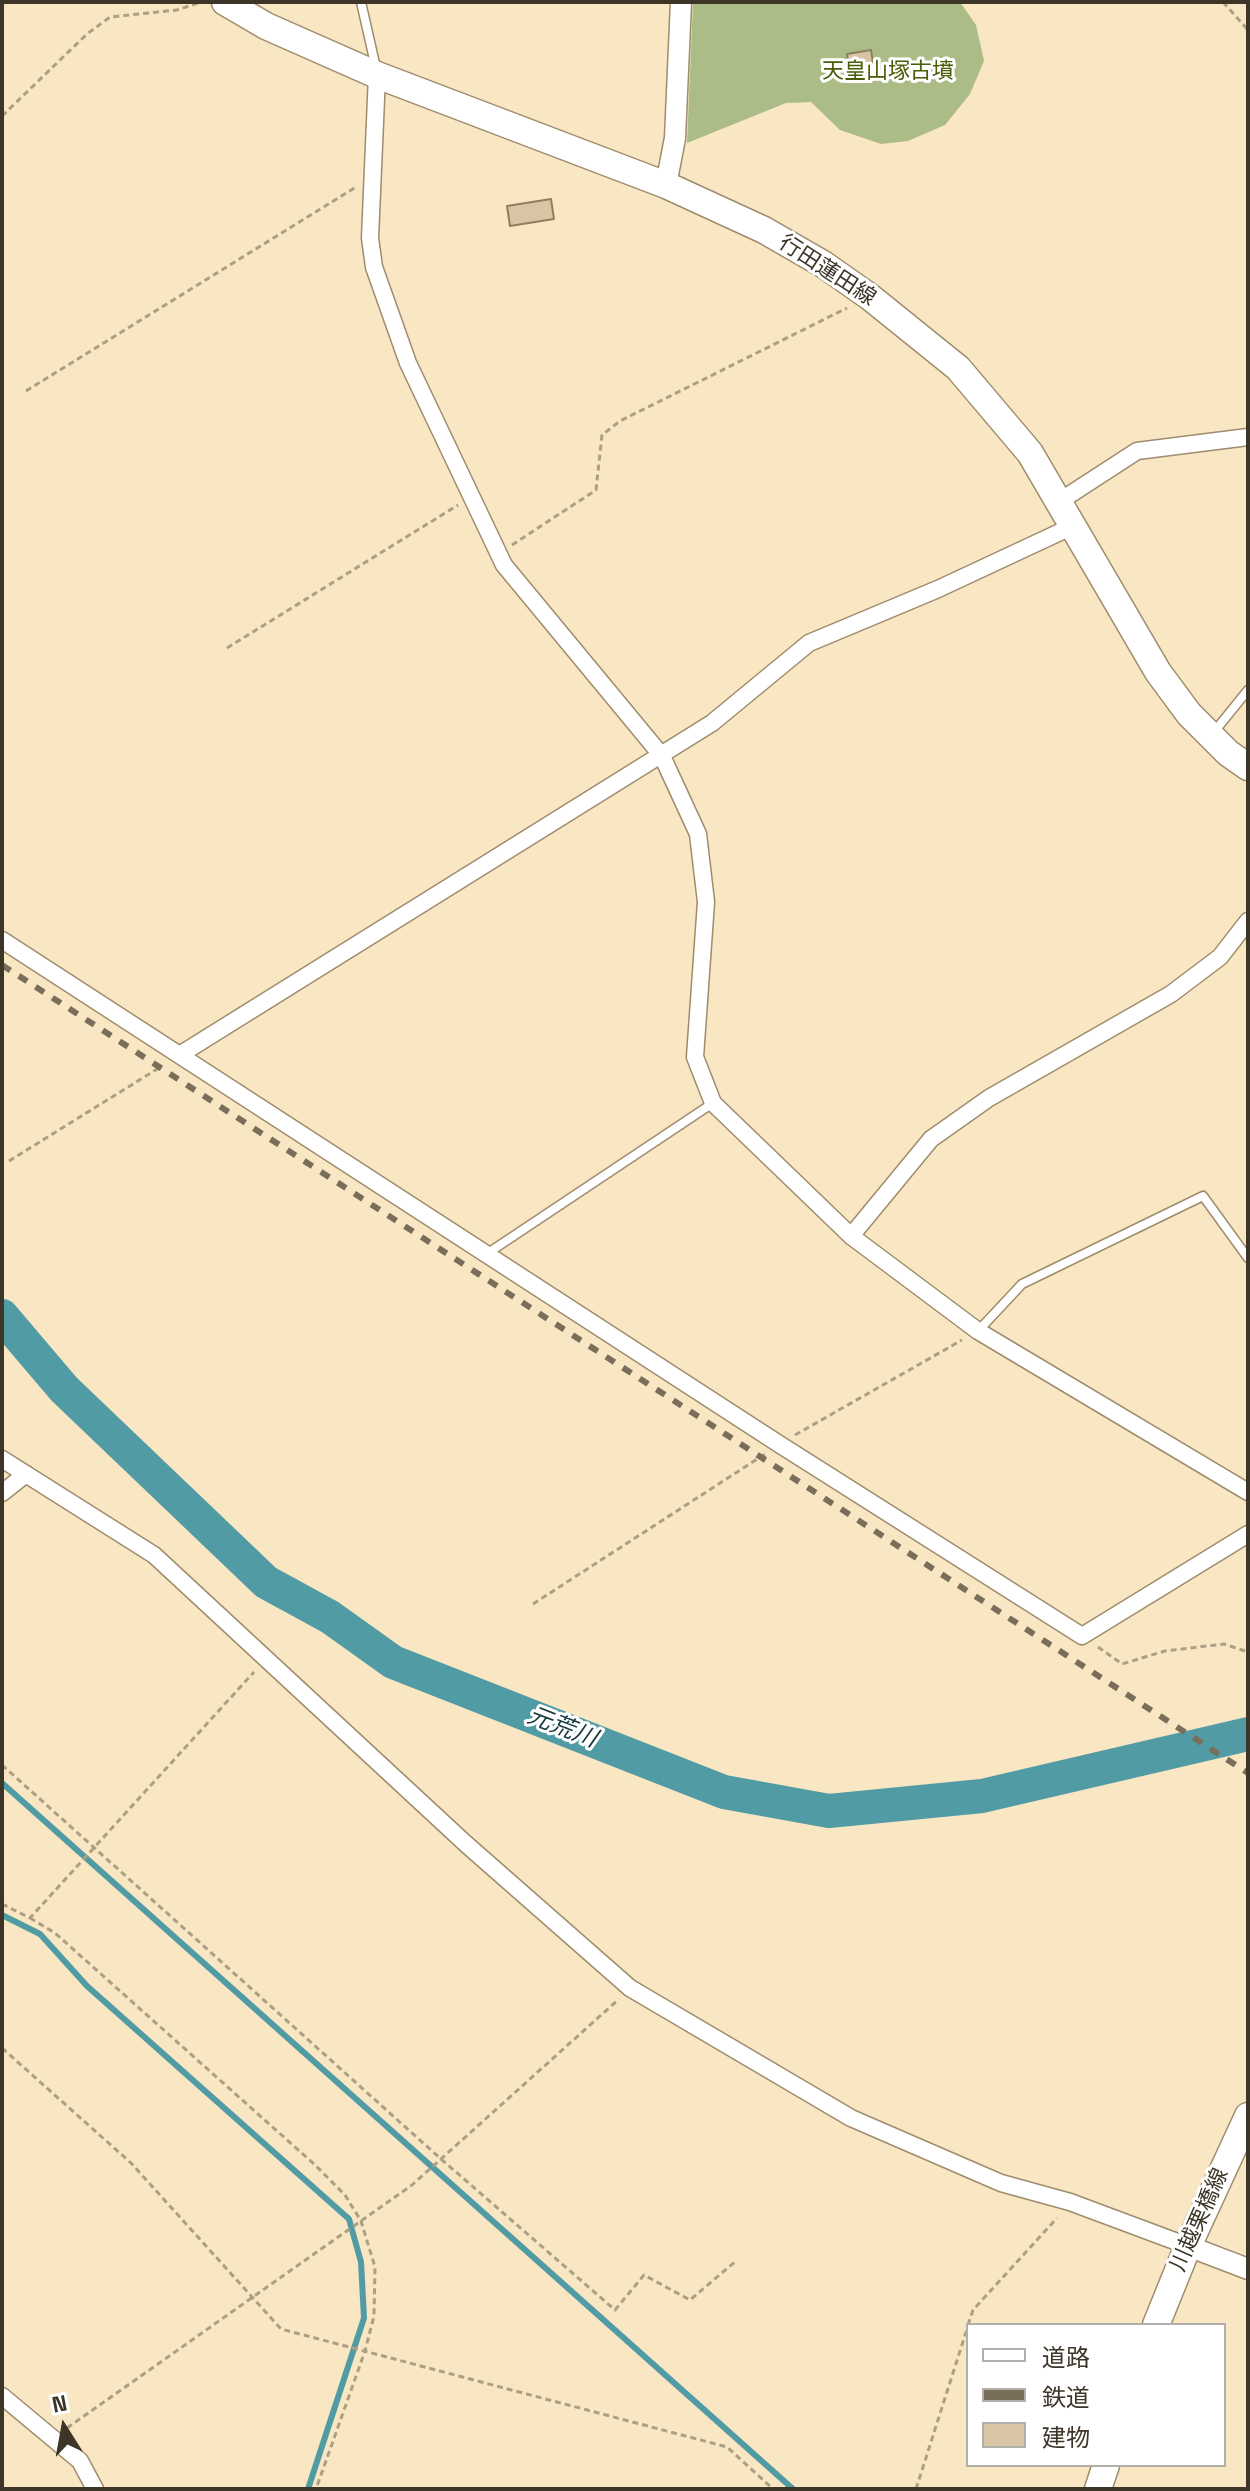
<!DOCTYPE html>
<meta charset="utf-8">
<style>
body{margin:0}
#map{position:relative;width:1250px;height:2491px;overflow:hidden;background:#f9e6c3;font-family:"Space Grotesk","Noto Sans JP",sans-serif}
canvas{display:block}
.frame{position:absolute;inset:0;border:4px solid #3d3628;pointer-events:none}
.legend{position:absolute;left:966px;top:2323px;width:260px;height:144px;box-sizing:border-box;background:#fff;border:2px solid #b1afa9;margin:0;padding:10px 14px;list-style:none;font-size:24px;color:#3d3628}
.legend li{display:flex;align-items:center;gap:16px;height:40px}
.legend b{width:40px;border:2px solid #b1afa9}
.north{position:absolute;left:24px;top:2387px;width:80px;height:80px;-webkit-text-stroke:6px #fff;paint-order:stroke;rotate:349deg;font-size:22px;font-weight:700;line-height:32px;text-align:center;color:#3d3628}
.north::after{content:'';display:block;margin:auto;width:28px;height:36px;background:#3d3628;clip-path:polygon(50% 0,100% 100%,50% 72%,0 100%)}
</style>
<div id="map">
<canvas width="1250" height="2491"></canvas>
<div class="frame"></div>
<ul class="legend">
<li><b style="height:10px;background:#fff"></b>道路</li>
<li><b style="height:10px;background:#796e59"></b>鉄道</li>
<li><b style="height:22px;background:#d7c5a3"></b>建物</li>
</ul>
<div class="north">N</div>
</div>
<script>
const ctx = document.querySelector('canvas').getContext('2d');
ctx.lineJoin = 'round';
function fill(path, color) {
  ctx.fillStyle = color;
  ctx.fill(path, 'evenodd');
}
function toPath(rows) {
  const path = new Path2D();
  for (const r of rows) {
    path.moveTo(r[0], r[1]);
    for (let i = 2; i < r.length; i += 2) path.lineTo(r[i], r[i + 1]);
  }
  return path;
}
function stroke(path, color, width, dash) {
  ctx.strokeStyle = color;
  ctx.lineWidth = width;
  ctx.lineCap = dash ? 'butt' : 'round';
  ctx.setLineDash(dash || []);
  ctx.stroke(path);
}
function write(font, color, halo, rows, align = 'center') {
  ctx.font = font + ' "Space Grotesk","Noto Sans JP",sans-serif';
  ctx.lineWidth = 6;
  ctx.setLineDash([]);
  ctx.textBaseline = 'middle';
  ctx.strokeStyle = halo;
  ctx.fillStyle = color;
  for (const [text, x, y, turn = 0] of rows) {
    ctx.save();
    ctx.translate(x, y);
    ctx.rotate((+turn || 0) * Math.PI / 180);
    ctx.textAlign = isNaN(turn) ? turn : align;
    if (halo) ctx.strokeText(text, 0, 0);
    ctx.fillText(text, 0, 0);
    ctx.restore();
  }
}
fill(toPath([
 [693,2,960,2,976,25,984,61,970,94,945,125,908,141,881,144,840,130,811,102,786,103,687,143]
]), '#abbc86');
stroke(toPath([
 [2,1783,793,2489],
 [2,1915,40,1934,87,1986,349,2219,361,2262,364,2318,308,2489]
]), '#519ba5', 6);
stroke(toPath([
 [2,1316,64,1389,266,1582,330,1617,393,1662,724,1792,829,1811,982,1796,1248,1734]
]), '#519ba5', 34);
const building = toPath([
 [871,50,875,75,851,79,847,54,871,50],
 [551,199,554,219,510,226,507,206,551,199]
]);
fill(building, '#d7c5a3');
stroke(building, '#907f5f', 2);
const service = toPath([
 [361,2,376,68],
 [1214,732,1248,690],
 [488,1253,713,1103],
 [978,1331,1022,1284,1203,1196,1248,1258]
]);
const minor = toPath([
 [377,75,370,238,374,267,408,363,504,565,662,756,698,834,706,902,695,1057,713,1103,851,1236,978,1331,1248,1492],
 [1060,501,1137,451,1248,437],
 [2,940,779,1444,1082,1636,1248,1534],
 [181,1054,712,723,809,643,938,589,1073,526],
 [851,1236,931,1139,989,1098,1171,994,1220,957,1248,921],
 [2,1459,154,1555,466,1844,630,1988,851,2118,1001,2183,1070,2202,1188,2246],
 [2,1493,26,1474],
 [2,2396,80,2461,95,2489]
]);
const tertiary = toPath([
 [666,185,675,138,681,2],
 [1188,2246,1248,2269]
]);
const primary = toPath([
 [225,2,266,26,377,75,666,185,764,230,823,264,870,297,958,368,1030,453,1158,672,1189,714,1228,753,1248,767],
 [1156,2325,1188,2246,1248,2116],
 [1098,2489,1106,2465]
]);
stroke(service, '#9e8c6c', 11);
stroke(minor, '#9e8c6c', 19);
stroke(tertiary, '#9e8c6c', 23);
stroke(primary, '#9e8c6c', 29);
stroke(toPath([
 [1223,2,1248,30],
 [2,116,87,34,110,17,177,10,201,2],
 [26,391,356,187],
 [512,545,596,490,602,435,620,421,847,308],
 [227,648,458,505],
 [9,1161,162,1066],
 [795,1435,962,1340],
 [533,1604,765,1454],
 [1098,1647,1122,1664,1165,1651,1224,1644,1248,1652],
 [2,1765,441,2159,615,2310,644,2275,690,2300,736,2261],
 [2,1904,30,1918,254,1672],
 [30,1918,55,1933,314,2164,345,2195,361,2221,375,2267,374,2316,365,2351,316,2489],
 [2,2048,131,2163,281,2329,727,2447,773,2489],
 [968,2325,973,2310,1057,2218],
 [67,2428,412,2185,619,1999],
 [916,2489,968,2326]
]), '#ad9f84', 3, [6, 4]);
stroke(service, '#fff', 8);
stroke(minor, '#fff', 16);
stroke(tertiary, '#fff', 20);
stroke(primary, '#fff', 26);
stroke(toPath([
 [2,965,1248,1773]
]), '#796e59', 6, [10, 10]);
write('22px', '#4a5d08', '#fff', [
 ["天皇山塚古墳",888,72]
]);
write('22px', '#3d3628', '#fff', [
 ["行田蓮田線",827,271,33],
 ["川越栗橋線",1200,2220,-66]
]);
write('italic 24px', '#173b40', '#fff', [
 ["元荒川",562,1728,21]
]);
</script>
